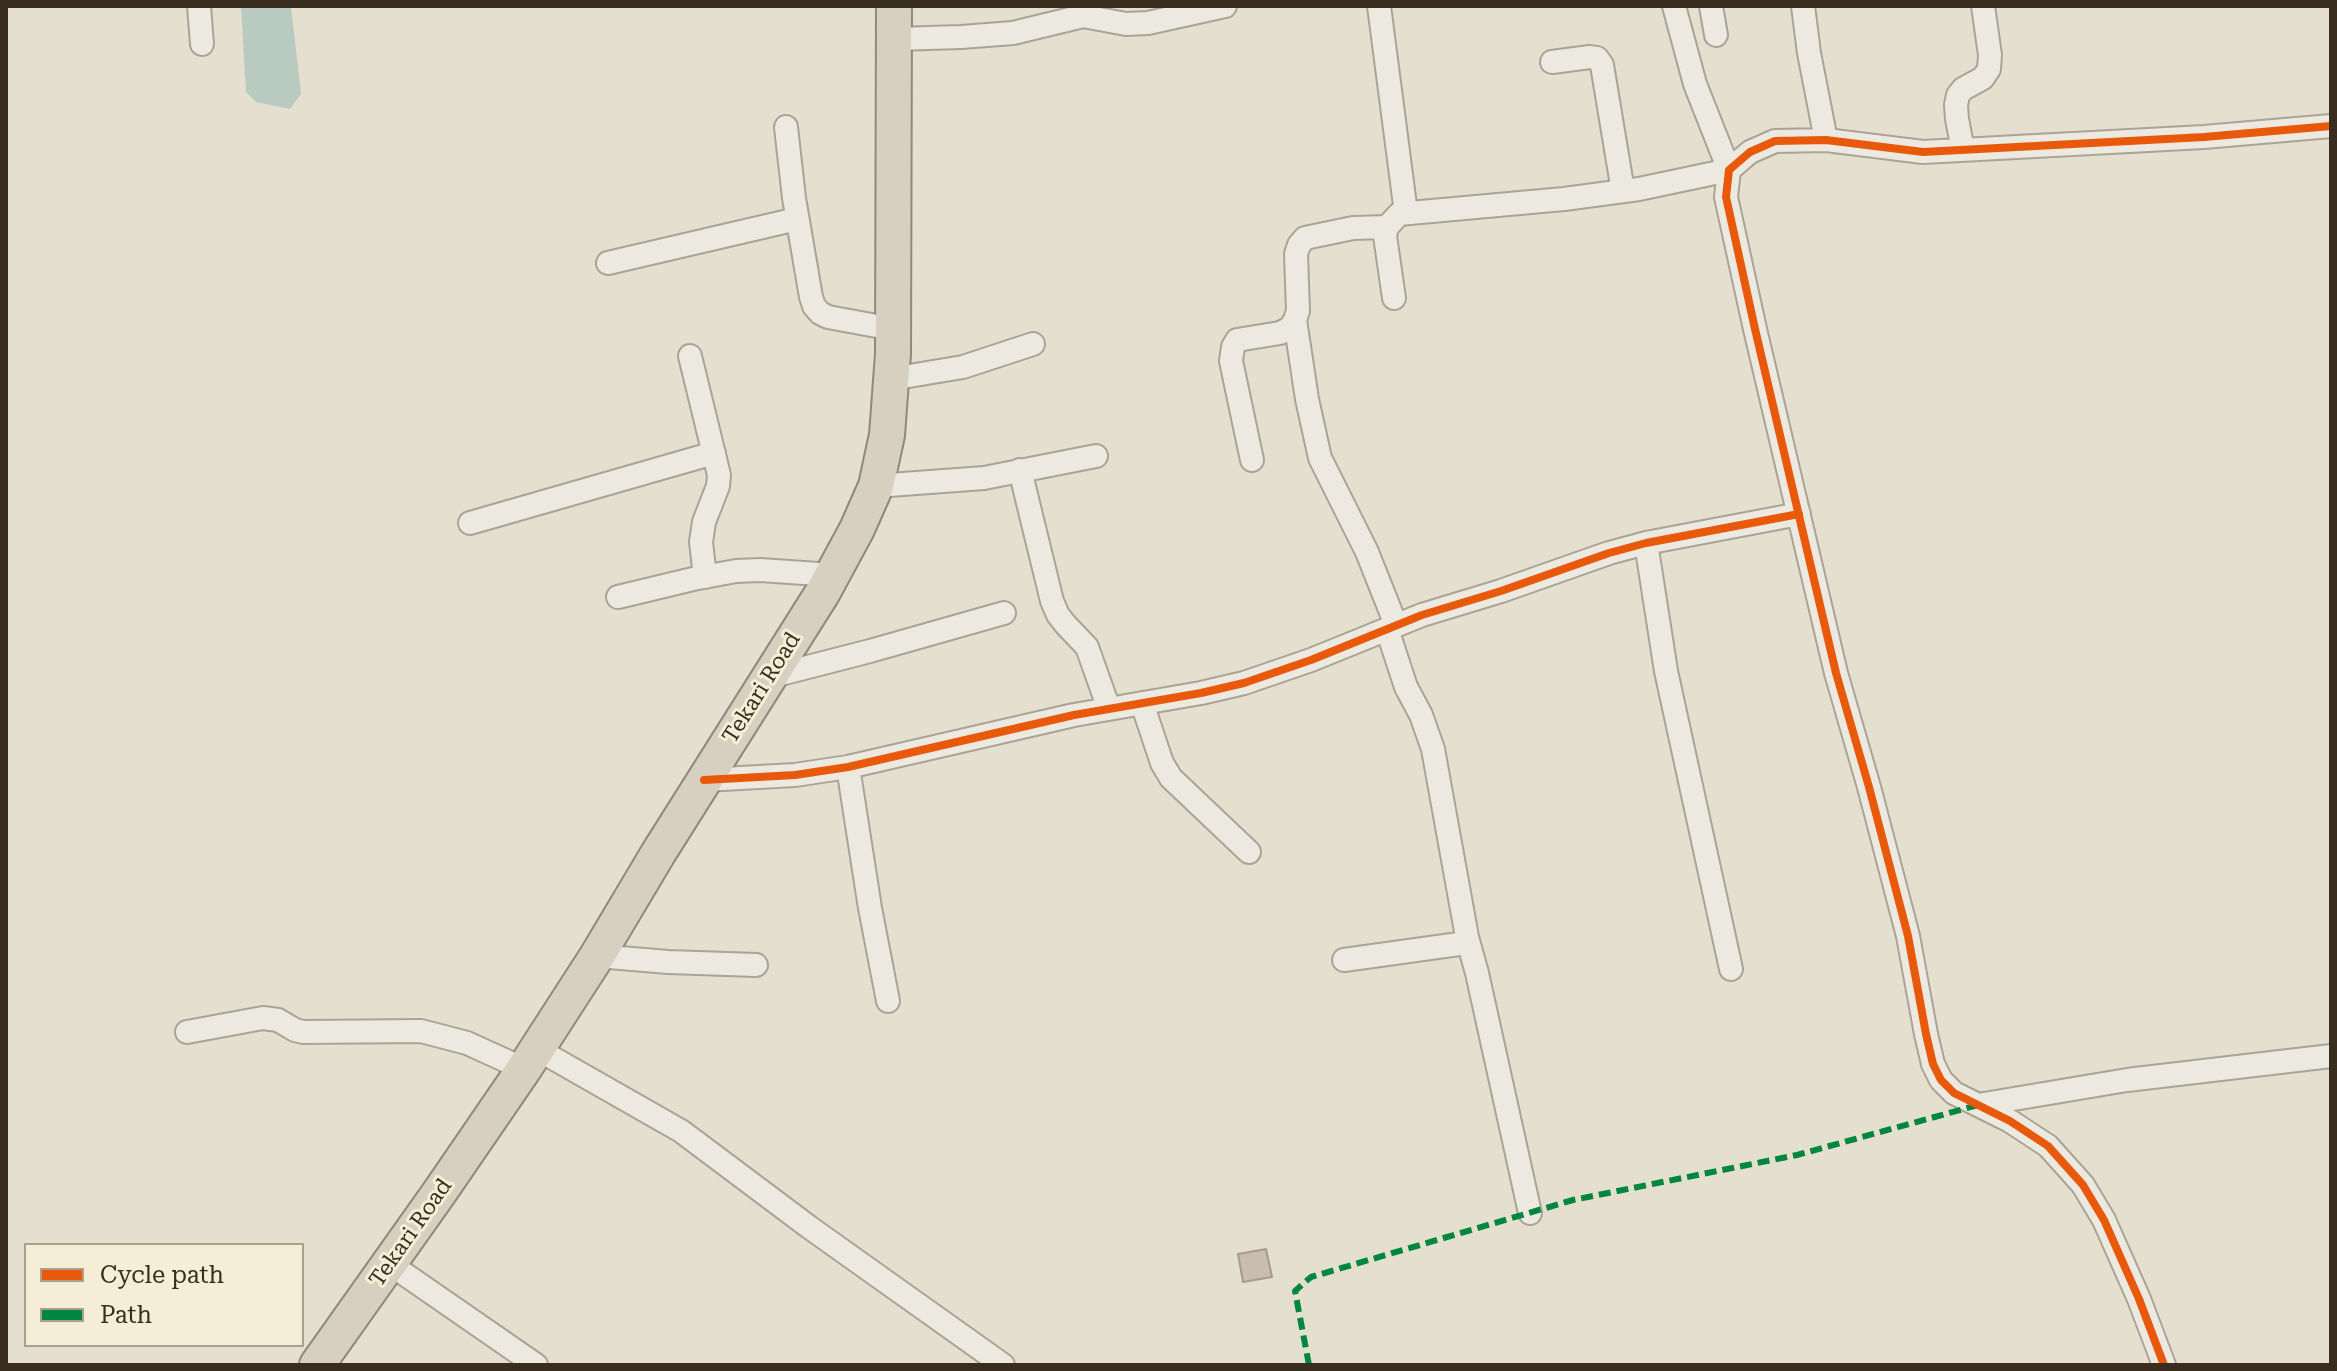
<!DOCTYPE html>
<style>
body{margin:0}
#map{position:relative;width:2337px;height:1371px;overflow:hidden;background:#e4dfcf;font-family:"Roboto Serif",serif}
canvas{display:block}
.frame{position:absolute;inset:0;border:8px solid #392d20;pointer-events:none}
.legend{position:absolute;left:24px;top:1243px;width:280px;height:104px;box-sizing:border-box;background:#f5edd5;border:2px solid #aaa08d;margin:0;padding:10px 14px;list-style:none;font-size:24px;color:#392d20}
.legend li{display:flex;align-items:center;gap:16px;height:40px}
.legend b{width:40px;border:2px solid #aaa08d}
</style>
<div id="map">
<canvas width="2337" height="1371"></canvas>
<div class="frame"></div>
<ul class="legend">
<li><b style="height:10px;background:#e8590c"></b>Cycle path</li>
<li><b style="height:10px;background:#00873e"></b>Path</li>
</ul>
</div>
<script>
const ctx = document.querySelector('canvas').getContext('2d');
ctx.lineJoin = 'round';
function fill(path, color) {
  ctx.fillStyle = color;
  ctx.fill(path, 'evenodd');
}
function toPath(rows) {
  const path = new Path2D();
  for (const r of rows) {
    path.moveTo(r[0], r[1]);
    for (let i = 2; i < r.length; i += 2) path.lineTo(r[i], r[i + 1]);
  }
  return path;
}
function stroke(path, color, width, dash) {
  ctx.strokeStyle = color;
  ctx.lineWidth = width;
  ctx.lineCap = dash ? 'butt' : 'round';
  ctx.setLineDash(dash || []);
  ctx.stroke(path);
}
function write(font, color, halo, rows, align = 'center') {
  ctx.font = font + ' "Roboto Serif",serif';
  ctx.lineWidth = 6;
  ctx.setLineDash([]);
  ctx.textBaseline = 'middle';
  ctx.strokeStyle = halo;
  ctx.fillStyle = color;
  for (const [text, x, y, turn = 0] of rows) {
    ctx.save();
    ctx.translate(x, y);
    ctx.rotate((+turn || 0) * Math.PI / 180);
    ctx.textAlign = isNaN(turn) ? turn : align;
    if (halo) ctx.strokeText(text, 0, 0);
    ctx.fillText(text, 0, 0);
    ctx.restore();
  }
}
fill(toPath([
 [241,6,291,6,301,94,290,109,256,102,246,92]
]), '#b9cac0');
const building = toPath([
 [1266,1249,1272,1277,1243,1282,1238,1254,1266,1249]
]);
fill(building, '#c8bdb0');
stroke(building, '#a59b8e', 2);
const minor = toPath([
 [199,6,202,44],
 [1379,6,1406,213],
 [1711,6,1716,35],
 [1803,6,1809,53,1826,140],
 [895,39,961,37,1013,33,1083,16,1126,24,1148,23,1225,6],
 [1552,62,1590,57,1597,58,1602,65,1623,191],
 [786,127,794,198,811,297,814,306,820,313,828,317,893,329],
 [1963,150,1957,119,1956,105,1958,95,1963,89,1983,78,1989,69,1990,55,1983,6],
 [608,263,797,219],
 [1394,298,1385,236,1387,227,1399,214,1564,199,1639,189,1729,170,1695,84,1674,6],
 [1295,320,1307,399,1320,458,1367,552,1396,625],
 [690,356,719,475,718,486,704,522,701,542,705,577],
 [891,379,963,367,1033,344],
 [1252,460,1231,361,1233,347,1237,340,1280,333,1290,328,1295,320,1298,311,1296,254,1299,245,1305,238,1353,228,1387,227],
 [1020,470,1052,601,1058,615,1066,625,1087,647,1109,709],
 [876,486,984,478,1096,456],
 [470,523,714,453],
 [1646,543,1666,671,1731,969],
 [618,597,693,579,736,571,760,570,833,575],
 [769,677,870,651,1004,613],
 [1142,703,1162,763,1171,778,1249,852],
 [848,767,870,908,888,1001],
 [704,780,795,775,848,767,1074,715,1201,693,1244,683,1311,660,1422,615,1501,591,1609,553,1646,543,1799,514],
 [1467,937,1477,973,1530,1213],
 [597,956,668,962,756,965],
 [1344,960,1459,944,1465,940,1467,937,1433,749,1421,715,1406,687,1387,629],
 [187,1032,263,1018,278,1020,295,1030,303,1032,421,1031,467,1043,524,1069],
 [537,1049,681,1131,809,1227,1003,1365],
 [1978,1105,2127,1080,2331,1056],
 [390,1264,536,1365],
 [2164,1365,2139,1299,2104,1220,2083,1185,2048,1146,2010,1121,1954,1093,1941,1080,1933,1064,1926,1034,1908,936,1869,787,1836,673,1755,329,1726,197,1729,170,1750,152,1775,141,1826,140,1923,152,2204,137,2331,126]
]);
const highway = toPath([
 [317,1365,439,1193,524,1069,597,956,659,852,823,592,857,529,876,486,887,435,893,354,894,6]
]);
stroke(minor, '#aaa497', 26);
stroke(highway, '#8f897e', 38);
stroke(minor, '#ece9e0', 22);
stroke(highway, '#d7cfc0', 34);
stroke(toPath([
 [1309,1365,1295,1291,1311,1277,1573,1200,1797,1155,1978,1105]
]), '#00873e', 6, [12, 6]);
stroke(toPath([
 [704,780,795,775,848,767,1074,715,1201,693,1244,683,1311,660,1422,615,1501,591,1609,553,1646,543,1799,514],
 [2164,1365,2139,1299,2104,1220,2083,1185,2048,1146,2010,1121,1954,1093,1941,1080,1933,1064,1926,1034,1908,936,1869,787,1836,673,1755,329,1726,197,1729,170,1750,152,1775,141,1826,140,1923,152,2204,137,2331,126]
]), '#e8590c', 8);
write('22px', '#392d20', '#f5edd5', [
 ["Tekari Road",762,688,-58],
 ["Tekari Road",411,1233,-55]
]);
</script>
